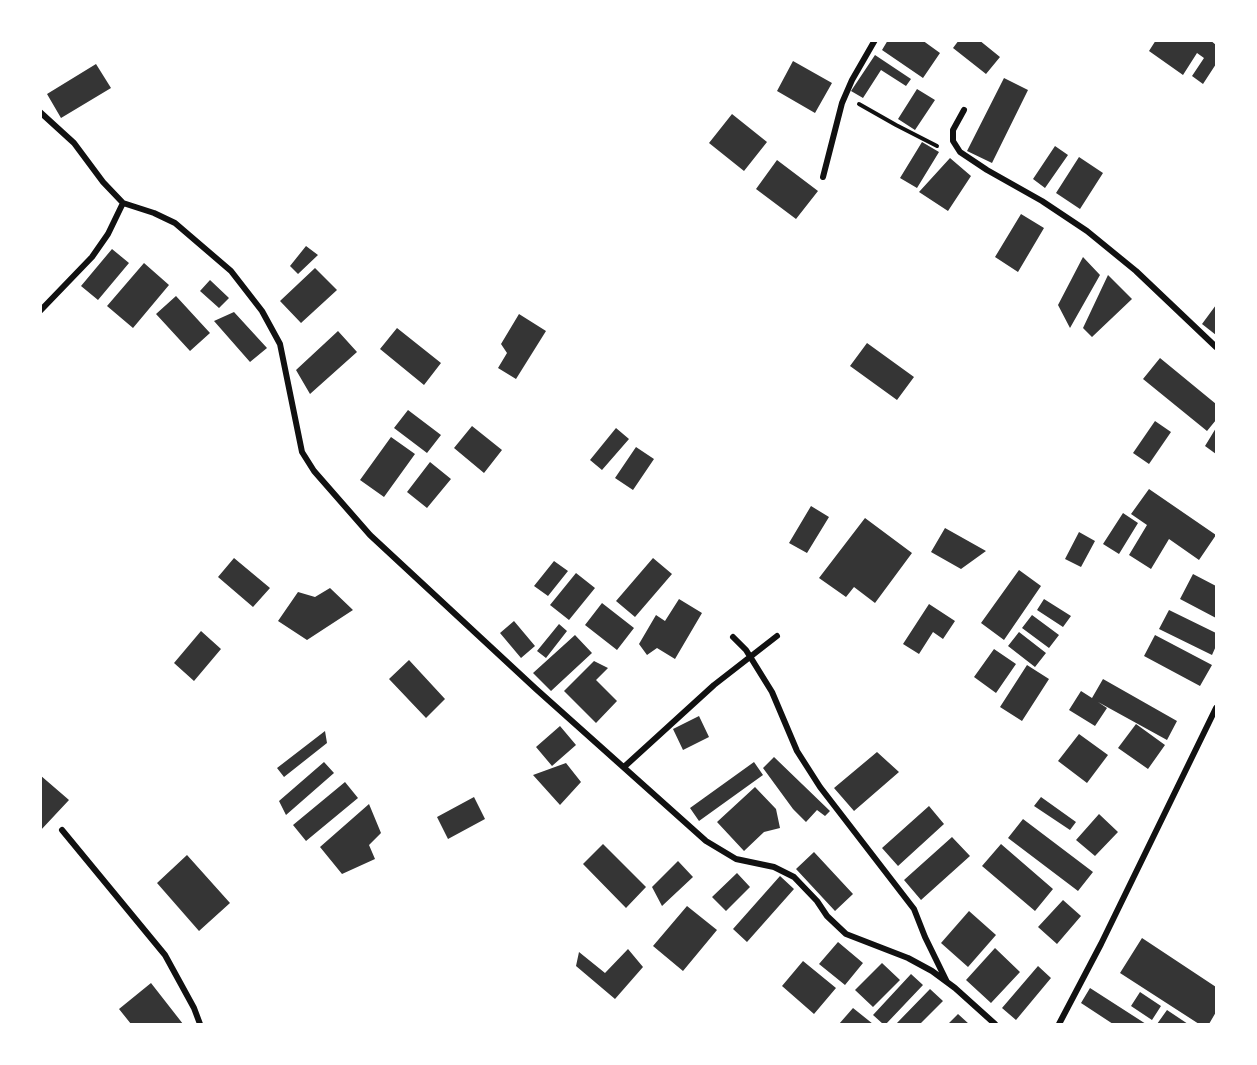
<!DOCTYPE html>
<style>
body{margin:0}
#map{position:relative;width:1257px;height:1065px;overflow:hidden;background:#fff;font-family:"Sofia Sans Condensed",sans-serif}
canvas{display:block}
.frame{position:absolute;inset:0;border:42px solid #fff;pointer-events:none}
</style>
<div id="map">
<canvas width="1257" height="1065"></canvas>
<div class="frame"></div>
</div>
<script>
const ctx = document.querySelector('canvas').getContext('2d');
ctx.lineJoin = 'round';
function fill(path, color) {
  ctx.fillStyle = color;
  ctx.fill(path, 'evenodd');
}
function toPath(rows) {
  const path = new Path2D();
  for (const r of rows) {
    path.moveTo(r[0], r[1]);
    for (let i = 2; i < r.length; i += 2) path.lineTo(r[i], r[i + 1]);
  }
  return path;
}
function stroke(path, color, width, dash) {
  ctx.strokeStyle = color;
  ctx.lineWidth = width;
  ctx.lineCap = dash ? 'butt' : 'round';
  ctx.setLineDash(dash || []);
  ctx.stroke(path);
}
fill(toPath([
 [888,40,922,40,940,53,923,78,882,50],
 [959,40,979,40,1000,57,986,74,953,48],
 [1156,40,1210,40,1216,45,1216,64,1203,84,1192,76,1204,58,1197,53,1183,75,1149,51],
 [875,55,911,79,906,86,881,70,863,98,851,91],
 [793,61,832,83,815,113,777,91],
 [96,64,111,88,61,118,47,94],
 [1004,78,1028,90,992,163,967,151],
 [917,89,935,100,915,130,898,119],
 [732,114,767,142,744,171,709,143],
 [922,142,939,152,917,188,900,178],
 [1055,146,1068,155,1045,188,1033,179],
 [1079,157,1103,173,1080,209,1056,193],
 [950,158,971,176,948,211,919,192],
 [777,160,818,191,796,219,756,189],
 [1021,214,1044,228,1018,272,995,257],
 [306,246,318,255,298,274,290,266],
 [112,249,129,263,98,300,81,286],
 [1083,257,1100,275,1070,328,1058,305],
 [144,263,169,285,133,328,107,306],
 [315,268,337,290,301,323,280,301],
 [1108,275,1132,299,1092,337,1083,328],
 [210,280,229,298,219,308,200,291],
 [176,296,210,333,190,351,156,314],
 [1216,305,1216,335,1202,324],
 [234,312,267,348,250,362,214,321],
 [519,314,546,331,516,379,498,368,507,353,501,344],
 [397,328,441,363,424,385,380,349],
 [338,331,357,352,310,394,296,370],
 [867,343,914,377,897,400,850,366],
 [1160,358,1216,404,1216,420,1207,431,1143,379],
 [408,410,441,435,427,453,394,428],
 [1155,421,1171,432,1149,464,1133,453],
 [472,426,502,450,484,473,454,448],
 [616,428,629,439,602,470,590,460],
 [1216,428,1216,454,1205,446],
 [391,437,415,454,384,497,360,480],
 [636,447,654,459,633,490,615,478],
 [430,462,451,479,427,508,407,492],
 [1149,489,1216,535,1199,560,1169,539,1151,569,1129,555,1147,525,1131,514],
 [811,506,829,517,807,553,789,543],
 [1123,513,1138,523,1119,554,1103,544],
 [865,518,912,553,875,603,854,587,846,597,819,578],
 [945,528,986,551,961,569,931,552],
 [1079,532,1095,541,1081,567,1065,559],
 [234,558,270,588,253,607,218,577],
 [653,558,672,574,635,617,616,601],
 [554,561,568,571,548,596,534,586],
 [1019,570,1041,586,1004,640,981,623],
 [576,573,595,588,569,620,550,605],
 [1193,574,1216,586,1216,618,1180,599],
 [330,588,353,610,307,640,278,621,298,592,315,597],
 [679,599,702,613,675,659,657,648,647,655,639,644,656,615,665,621],
 [1044,599,1071,616,1063,627,1037,610],
 [602,603,634,628,617,650,585,625],
 [929,604,955,621,943,639,933,632,919,654,903,644],
 [1169,610,1216,633,1216,646,1212,655,1159,629],
 [1032,615,1059,635,1049,648,1022,628],
 [514,621,535,646,521,658,500,633],
 [559,624,567,631,546,658,537,651],
 [201,631,221,649,194,681,174,663],
 [1019,632,1046,653,1035,667,1008,646],
 [575,635,592,653,551,691,533,673],
 [1155,635,1212,665,1200,686,1144,656],
 [994,649,1016,664,996,693,974,677],
 [409,660,445,699,426,718,389,679],
 [594,661,608,668,596,680,617,701,596,723,564,691],
 [1027,665,1049,679,1022,721,1000,707],
 [1103,679,1177,721,1167,740,1098,702,1107,708,1095,726,1069,710,1081,691,1092,698],
 [699,716,709,737,683,750,673,729],
 [1136,724,1165,745,1148,769,1118,748],
 [560,726,576,745,552,766,536,747],
 [325,731,327,743,284,777,277,768],
 [1079,734,1108,755,1087,783,1058,761],
 [877,752,899,772,854,811,834,788],
 [774,757,830,811,825,816,817,810,806,822,793,809,763,768],
 [324,762,334,773,286,815,279,801],
 [754,762,763,775,699,821,690,808],
 [566,763,581,782,560,805,533,775],
 [40,775,69,800,40,831],
 [345,782,358,798,306,841,293,825],
 [755,787,776,809,780,828,764,832,744,851,717,822],
 [474,797,485,819,448,839,437,817],
 [1041,797,1076,822,1070,830,1034,806],
 [369,804,381,833,369,845,375,859,342,874,320,847],
 [929,806,944,824,898,866,882,848],
 [1099,814,1118,832,1095,856,1076,840],
 [1023,819,1093,872,1078,891,1008,838],
 [952,837,970,856,921,900,904,880],
 [603,844,646,887,626,908,583,864],
 [1001,844,1053,889,1035,911,982,866],
 [814,852,853,894,835,911,796,869],
 [187,855,230,903,199,931,157,883],
 [678,861,693,877,662,906,652,887],
 [737,873,750,887,726,911,712,897],
 [780,876,794,889,747,942,733,929],
 [1063,900,1081,916,1057,944,1038,927],
 [687,906,717,930,683,971,653,946],
 [969,911,996,935,968,967,941,943],
 [1142,938,1216,987,1216,1012,1209,1024,1199,1024,1120,973],
 [838,942,863,963,845,985,819,964],
 [995,948,1020,972,991,1003,966,980],
 [628,949,643,967,615,999,576,966,579,952,605,973],
 [803,961,836,988,814,1014,782,986],
 [882,963,900,980,873,1007,855,990],
 [1038,966,1051,978,1016,1020,1002,1008],
 [911,974,923,985,886,1024,883,1024,873,1015],
 [151,983,183,1024,131,1024,119,1009],
 [1090,988,1146,1024,1113,1024,1081,1003],
 [930,989,943,1001,920,1024,896,1024],
 [1140,992,1161,1006,1152,1020,1131,1006],
 [853,1008,873,1024,839,1024],
 [1167,1010,1188,1024,1157,1024],
 [958,1014,969,1024,948,1024]
]), '#353535');
stroke(toPath([
 [859,104,896,125,937,146]
]), '#111', 4);
stroke(toPath([
 [964,110,953,130,953,141,960,152,987,170,1042,201,1087,231,1136,271,1216,347],
 [40,112,74,143,103,182,123,203,108,234,92,257,40,311],
 [823,177,842,103,852,80,875,40],
 [123,203,154,213,175,223,231,271,262,311,280,344,302,452,314,471,370,535,536,689,706,841,736,859,774,867,794,877,817,901,827,916,846,934,908,958,932,971,955,988,995,1024],
 [733,637,746,650,772,692,797,751,820,787,914,909,925,937,947,982],
 [624,767,714,685,777,636],
 [62,830,165,955,194,1008,200,1024],
 [1059,1024,1101,944,1216,708]
]), '#111', 6);
</script>
